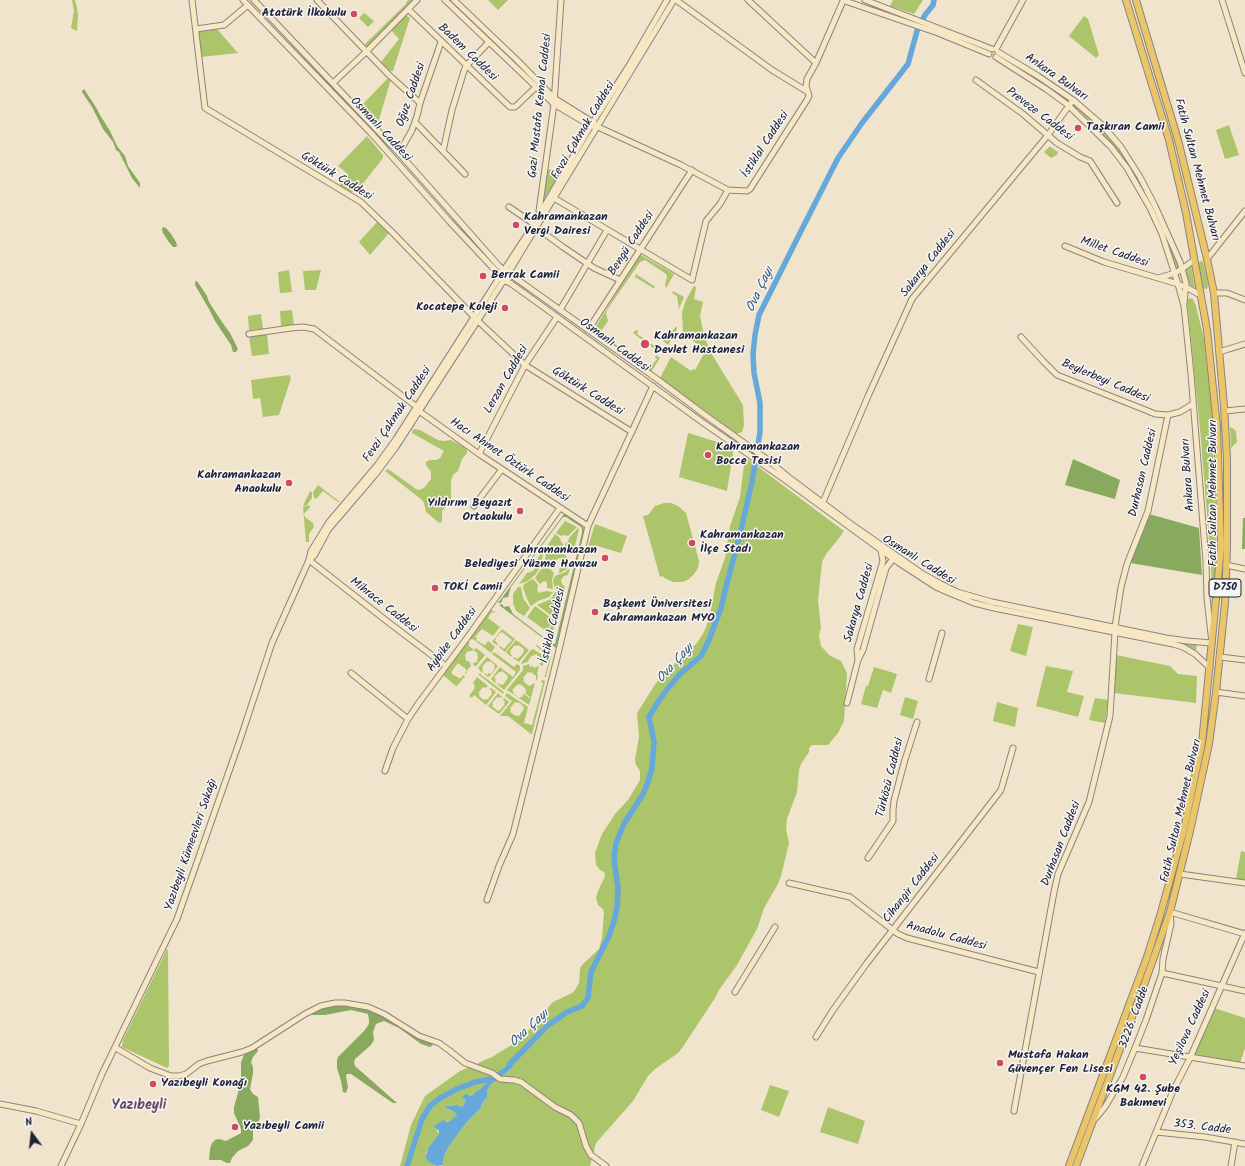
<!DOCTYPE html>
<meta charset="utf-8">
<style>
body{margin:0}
#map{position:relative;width:1245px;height:1166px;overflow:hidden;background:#f0e5cc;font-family:Kalam,sans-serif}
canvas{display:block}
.north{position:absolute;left:12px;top:1114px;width:40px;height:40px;-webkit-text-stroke:3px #f6f6f2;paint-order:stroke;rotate:345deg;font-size:11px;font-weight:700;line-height:16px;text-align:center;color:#22223b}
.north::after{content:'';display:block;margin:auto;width:14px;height:18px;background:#22223b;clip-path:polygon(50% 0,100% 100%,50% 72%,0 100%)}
</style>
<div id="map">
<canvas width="1245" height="1166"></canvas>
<div class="north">N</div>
</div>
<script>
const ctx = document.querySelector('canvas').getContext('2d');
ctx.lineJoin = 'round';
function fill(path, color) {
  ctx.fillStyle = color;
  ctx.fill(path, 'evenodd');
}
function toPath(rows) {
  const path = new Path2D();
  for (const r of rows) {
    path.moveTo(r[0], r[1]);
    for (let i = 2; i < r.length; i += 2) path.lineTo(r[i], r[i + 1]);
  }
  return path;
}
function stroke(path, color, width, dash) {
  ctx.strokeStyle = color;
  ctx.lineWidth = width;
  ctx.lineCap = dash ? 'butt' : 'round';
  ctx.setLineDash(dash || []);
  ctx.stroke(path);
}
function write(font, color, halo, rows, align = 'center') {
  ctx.font = font + ' Kalam,sans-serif';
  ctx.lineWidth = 3;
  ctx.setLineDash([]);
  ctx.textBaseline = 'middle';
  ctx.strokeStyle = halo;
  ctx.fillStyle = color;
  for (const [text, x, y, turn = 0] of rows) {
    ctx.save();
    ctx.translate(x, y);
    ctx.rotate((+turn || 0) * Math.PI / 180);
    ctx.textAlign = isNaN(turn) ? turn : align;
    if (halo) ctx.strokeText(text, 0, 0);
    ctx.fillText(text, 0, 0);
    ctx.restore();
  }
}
fill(toPath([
 [72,0,75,0,77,8,78,16,77,31,71,28,74,11],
 [408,0,415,0,367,47,365,44,405,5],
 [448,0,451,0,501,47,547,92,546,93],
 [488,0,508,0,498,10],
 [893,0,923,0,914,14,890,6],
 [364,13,374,21,368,27,359,18],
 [406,15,410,18,393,71,390,71,381,62,399,39,391,30],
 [1084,16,1088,19,1099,55,1096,58,1069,36],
 [217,29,238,53,201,57,198,34,199,31],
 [389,77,391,79,378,123,375,124,359,108],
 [1075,104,1103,130,1116,146,1128,162,1152,204,1161,225,1180,269,1177,270,1164,233,1132,172,1112,144,1097,128,1073,105],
 [1229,125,1239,155,1225,159,1216,130],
 [367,136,383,155,383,158,362,185,356,191,350,192,339,186,348,174,338,166],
 [1049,147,1051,147,1058,152,1057,155,1051,158,1044,152],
 [547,169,562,171,545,198,544,197],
 [377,222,389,233,370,255,359,242],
 [641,255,674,274,666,288,665,285,667,277,666,274,645,260,640,262,607,310,606,314,608,321,599,334,596,332,595,328,638,258],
 [1201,261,1203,262,1207,278,1208,286,1207,289,1205,289,1202,287,1198,263],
 [1191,265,1195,288,1188,284,1185,269],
 [289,270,292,292,280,293,278,272],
 [321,270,316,290,305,290,303,271],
 [636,274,654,286,655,288,653,288,635,277],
 [694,286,696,287,694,299,703,302,700,316,704,335,711,353,743,405,744,426,742,432,737,434,660,378,671,357,691,371,693,369,695,370,706,350,683,334,682,312,686,300],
 [673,291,684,297,679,309,677,296,672,293],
 [1190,298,1193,299,1196,306,1204,339,1212,413,1216,542,1215,581,1212,605,1211,564,1200,428,1187,300],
 [292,310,294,325,281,326,280,311],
 [261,314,263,329,249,330,248,316],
 [676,326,677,329,668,345,662,340,665,335,668,337],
 [636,330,638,331,637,334,656,347,658,345,662,348,659,352,633,333],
 [267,334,269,354,252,356,249,336],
 [604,336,605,337,649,369,657,359,655,357,656,355,660,358,651,372,603,337],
 [289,375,291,378,279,415,263,417,260,398,253,399,251,380],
 [1230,427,1234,429,1236,432,1237,442,1231,448],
 [414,429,420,430,438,440,443,441,451,440,453,441,466,448,467,451,467,453,462,459,458,471,453,475,451,481,451,499,448,505,442,511,442,521,440,523,438,522,426,512,424,503,422,500,385,471,388,469,416,489,419,490,424,488,431,479,431,472,426,465,426,462,430,460,436,460,440,458,444,451,412,433,412,431],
 [688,433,734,447,727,491,679,477],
 [745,457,844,531,836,542,826,554,822,562,818,601,821,627,819,636,821,646,829,655,841,661,847,673,844,721,838,733,828,745,812,745,809,748,809,752,801,764,799,770,797,792,787,819,786,829,789,843,781,876,778,884,764,908,757,929,737,965,719,990,715,998,682,1048,678,1053,655,1069,648,1076,633,1101,596,1143,590,1166,441,1166,443,1165,444,1156,449,1146,466,1123,481,1108,481,1105,487,1097,487,1091,490,1085,512,1068,509,1062,505,1067,497,1072,484,1085,482,1088,475,1092,472,1096,470,1096,468,1095,465,1099,466,1101,463,1106,461,1107,456,1105,445,1106,446,1108,453,1111,457,1115,450,1121,441,1122,435,1127,439,1134,428,1148,426,1154,432,1164,437,1166,400,1166,411,1125,425,1096,460,1071,492,1057,521,1039,553,1002,572,993,575,990,579,983,580,968,583,964,599,949,602,938,604,912,603,909,598,905,596,898,598,891,605,876,604,872,600,870,596,865,595,853,602,834,615,814,628,800,640,780,640,771,636,765,635,759,639,737,637,713,656,683,669,669,697,643,704,632,709,619,716,583,725,558,730,526,740,497],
 [318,485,340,502,338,502,323,491,316,499,314,498,313,492],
 [310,491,312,492,312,498,307,505,303,506],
 [664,503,671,503,678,506,686,513,699,561,698,568,694,574,689,579,683,582,673,582,666,579,662,576,660,577,643,516,648,515,655,506],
 [309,505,310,507,304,514,305,517,313,523,314,527,309,534,309,542,306,542,303,507],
 [565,521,577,527,568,536,565,535,561,536,556,533],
 [595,524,627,536,621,553,597,546,596,549,588,547],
 [578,528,579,529,573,554,565,552,565,544,568,542,569,538],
 [555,534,560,538,561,542,563,544,564,552,569,562,567,569,560,573,559,573,560,566,564,563,563,559,560,558,556,560,555,564,551,565,548,565,546,567,542,568,546,555,546,548],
 [543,551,542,563,536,574,528,581,519,584,527,573,531,572,534,570,535,567,534,563],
 [546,568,550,569,554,573,552,580,553,589,547,588,547,582,544,581,540,584,535,578,540,570],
 [570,568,568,575,564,576,561,580,562,584,565,587,564,590,555,590,553,581,555,576,565,572],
 [533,579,538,585,537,590,539,593,546,591,553,592,549,597,538,601,531,606,527,599,523,587,524,584],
 [518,587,521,587,523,598,530,608,524,616,516,611,513,603,513,594],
 [555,592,563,593,556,619,537,605,551,599],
 [535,606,554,620,546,631,527,617],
 [491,610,495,612,494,613,492,612,488,618,500,627,493,636,482,629,475,637,477,638,476,640,482,644,485,645,488,641,495,647,491,653,473,639,472,640,470,638],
 [555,621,552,637,551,637,546,633],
 [1018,624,1033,627,1026,656,1010,651],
 [502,629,515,639,505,652,499,647,500,646,504,649,512,640,502,632,500,633,496,638,495,641,498,644,497,645,492,642],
 [516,640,529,650,519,662,513,658,514,657,517,659,518,658,519,658,524,652,523,651,524,649,518,645,517,646,515,645,510,651,511,652,510,654,512,655,511,657,506,652],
 [1170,640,1197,643,1196,652],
 [467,641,470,643,468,645,474,650,476,648,485,655,476,666,474,666,473,663,477,662,477,659,478,659,477,652,475,652,474,650,466,652,467,654,465,654,466,661,469,661,469,663,470,662,471,666,468,669,466,674,465,673,467,670,458,663,452,671,452,674,459,678,461,678,463,675,465,676,458,685,456,686,444,676,443,674],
 [537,645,549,655,551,657,546,677,543,677,545,676,548,664,547,663,546,658,545,654,536,646],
 [533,649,541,654,543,660,543,666,540,665,540,663,542,662,539,656,537,656,537,654,530,657,530,659,528,660,529,661,522,664,521,663,531,650],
 [494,652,514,667,517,664,520,666,520,670,504,690,497,684,498,683,501,685,502,684,503,685,508,678,507,677,508,676,502,671,501,672,499,672,494,677,496,679,495,680,496,682,495,683,491,679,500,667,513,677,516,672,492,654],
 [1116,655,1170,666,1178,674,1197,676,1196,703,1114,693],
 [487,657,498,666,490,676,488,677,484,674,485,673,487,675,489,673,491,674,495,668,494,667,495,665,490,661,488,662,487,661,482,667,483,668,482,670,483,671,482,673,478,668],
 [529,664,530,667,533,666,534,668,539,666,537,674,538,676,537,680,536,680,536,676,531,672,530,673,528,672,523,678,524,680,523,681,529,686,535,683,531,698,525,693,527,691,525,690,526,689,520,684,519,685,518,684,512,690,514,692,513,693,519,698,520,697,522,697,524,694,531,699,529,705,507,690,523,670,523,666],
 [1046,666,1073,671,1067,692,1084,696,1078,717,1036,706],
 [874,667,897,674,891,693,883,690,877,708,861,704,866,686,868,686],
 [479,673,504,692,503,694,479,675],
 [477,677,488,686,485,688,483,687,478,693,480,694,479,696,484,700,486,699,487,700,492,694,491,693,492,691,489,689,491,688,496,692,486,705,474,695,472,698,469,696,475,688,474,687,475,685,473,683],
 [542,680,545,681,532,734,531,734,508,716,500,716,512,701,505,696,507,693,528,707,524,723,532,725,543,683,541,682],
 [515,702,517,703,518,702,522,705,524,707,523,708,524,709,519,716,517,715,516,716,510,712,511,710,510,708],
 [498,693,502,697,501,698,499,697,498,698,497,697,492,703,493,704,492,706,498,711,500,710,505,704,504,703,505,701,503,700,504,698,509,702,499,714,488,706],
 [905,697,918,701,913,719,900,715],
 [1095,698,1108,700,1105,723,1089,720],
 [997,702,1018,708,1015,727,993,721],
 [1241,851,1245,852,1245,880,1236,879],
 [167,949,168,950,169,1066,167,1068,122,1047,122,1046,123,1040],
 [1214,1008,1245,1018,1245,1048,1240,1063,1198,1056,1195,1054],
 [770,1085,789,1091,779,1117,761,1110],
 [828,1107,865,1121,858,1144,820,1132]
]), '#acc46a');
fill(toPath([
 [84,89,97,109,100,115,110,131,117,146,125,156,128,166,140,183,140,188,132,178,119,152,116,150,113,142,103,129,92,107,82,92,82,91],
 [163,227,166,228,171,234,176,242,177,245,176,247,173,247,168,241,163,233,162,229],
 [197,281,207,296,209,302,220,319,230,333,238,349,236,352,233,352,231,345,215,321,209,309,195,285,195,282],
 [1073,459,1120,480,1115,499,1065,485],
 [564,514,583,527,584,530,556,648,499,605,502,604,504,607,509,606,513,614,551,643,555,644,582,533,582,529,581,527,566,517,563,517,511,587,508,597,503,598,501,603,498,603],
 [1149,514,1199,528,1202,575,1130,563],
 [1243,518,1245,518,1245,549,1242,549],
 [337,1005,348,1005,373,1010,432,1043,433,1045,430,1047,421,1044,399,1028,384,1021,376,1024,373,1032,374,1040,371,1045,355,1059,354,1062,355,1066,397,1103,393,1103,387,1099,351,1074,347,1074,346,1076,348,1087,346,1093,343,1092,341,1081,337,1068,337,1060,338,1057,364,1031,369,1024,369,1020,368,1014,364,1013,351,1010,325,1015,312,1015,313,1012,329,1006],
 [256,1048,257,1048,258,1051,253,1057,251,1062,253,1067,253,1073,250,1089,253,1094,258,1097,260,1117,258,1124,253,1130,253,1140,248,1146,238,1151,232,1158,230,1163,227,1163,221,1160,209,1160,210,1149,212,1143,215,1140,219,1139,226,1141,241,1133,241,1129,234,1113,234,1107,241,1082,241,1062,244,1055]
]), '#89aa5e');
fill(toPath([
 [512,1058,514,1062,512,1068,490,1085,487,1091,487,1097,481,1105,481,1108,466,1123,449,1146,444,1156,443,1165,437,1166,432,1164,427,1160,426,1157,428,1148,439,1134,439,1131,434,1127,436,1125,441,1122,442,1120,447,1122,450,1121,457,1115,453,1111,446,1108,445,1106,457,1105,461,1107,463,1106,466,1100,462,1098,463,1096,467,1094,470,1096,472,1096,475,1092,482,1088,484,1085,497,1072,505,1067]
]), '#66a8da');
stroke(toPath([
 [509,1065,547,1026,567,1012,582,1006,588,998,591,972,609,936,614,921,617,908,618,888,614,859,616,843,624,824,643,794,648,782,652,768,654,742,649,717,658,702,668,688,680,674,701,656,709,640,721,608,727,583,740,534,752,482,760,432,760,403,754,373,753,354,755,335,759,315,799,235,838,158,862,123,908,64,917,31,925,15,933,5,934,0],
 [407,1166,422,1119,430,1106,440,1098,457,1089,475,1082,496,1078]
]), '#66a8da', 5.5);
const secondary = toPath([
 [192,0,205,108,361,202,392,232,478,321,525,365,632,432],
 [243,0,371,133,450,222,495,270,501,279,510,283,531,298,702,422,781,477,899,563,936,587,952,594,974,603,994,608,1173,644,1183,647,1195,654,1210,668],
 [254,0,399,153,499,266,504,270,508,271,514,277,657,379,705,415,764,457,787,476,851,524,923,574,941,584,957,592,992,602,1166,638,1187,641,1212,643,1207,598,1206,562,1191,374,1184,306,1178,284,1104,262,1065,246],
 [317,0,389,75,420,103],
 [445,0,554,104,591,126,598,127,681,165,728,190],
 [454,0,518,61,554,98,594,123],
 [676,0,772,70,808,92],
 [748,0,816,63],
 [865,0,992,49],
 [1222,0,1245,73],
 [845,1,938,33,989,54],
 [408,9,510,107,515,107,536,87],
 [196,29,224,25,248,5],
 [996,49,1023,0],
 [998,52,1038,76,1073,100,1102,125,1121,147,1140,177,1155,206,1180,262,1186,283,1184,303],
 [996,57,1046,89,1068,105,1111,147,1127,168,1150,208,1162,234,1178,284,1186,287,1200,295],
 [976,80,1023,114,1057,143,1080,157,1090,161,1117,203],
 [333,83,367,51,417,0],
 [415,122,465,174],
 [443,151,452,110,464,71,466,66,489,42],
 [399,153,412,130,417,116,420,103,441,42],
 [554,198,692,280,706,221,720,204,728,190,747,191,750,189,807,100,809,96,806,86,807,79,816,63,843,1],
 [509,207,534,224],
 [539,211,554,104,561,0],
 [537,228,563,247,594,268,620,280],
 [1207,259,1245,211],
 [1158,278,1175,273,1182,269,1194,260],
 [1214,293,1227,293,1245,300],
 [560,310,607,230],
 [588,330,692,170],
 [249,334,291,328,303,327,314,329,417,407],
 [1021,337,1043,361,1057,375,1148,411,1155,414,1168,415,1180,412,1193,404],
 [1219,352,1245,344],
 [419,411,479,454,588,526],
 [1225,411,1245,409],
 [479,454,525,365,557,317],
 [823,502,869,394,912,299,1048,135,1073,100],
 [474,506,502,469],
 [309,560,314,556,328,530,375,475,396,447,502,283,509,278,509,272,674,0],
 [309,560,388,622,446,666],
 [1226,565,1245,569],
 [1115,627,1121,587,1127,564,1148,511,1168,415],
 [1220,657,1245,660],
 [858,660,857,649,883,561,881,551],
 [351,673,408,719],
 [929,679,942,633],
 [1216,692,1245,696],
 [847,703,858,660,863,650,886,568,893,559],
 [385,771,393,748,408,719,418,704,467,638,560,508],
 [868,858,893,821,893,810,894,801,904,763,917,722],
 [1180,874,1245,883],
 [789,883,850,897,898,934,907,938,1039,972],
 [487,900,499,866,513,834,558,654,588,526,653,386],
 [1162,973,1245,991],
 [735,992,775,927],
 [816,1037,833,1010,867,963,1001,790,1013,748],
 [116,1048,150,1068,171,1076,179,1076,186,1074,199,1064,207,1061,242,1052,252,1048,305,1014,321,1006,335,1003,345,1003,368,1007,384,1014,419,1036,439,1043,450,1051,465,1063,492,1073,500,1079,514,1080,521,1082,555,1107,571,1115,579,1123,586,1146,591,1155,606,1166],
 [1135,1048,1245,1066],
 [0,1104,36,1111,81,1124],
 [1014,1111,1054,892,1058,874,1089,802,1110,716,1115,632],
 [1095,1119,1105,1107,1123,1077,1135,1048,1146,1020,1162,973,1163,959,1171,924,1170,912,1245,934],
 [1156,1132,1205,1137,1245,1144],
 [61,1166,81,1124,102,1074,155,964,177,919,240,740,272,643,309,560,311,551,329,522,378,464,396,439,497,281,500,273,504,270,534,224,593,122,630,64,667,0],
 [1142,1166,1173,1091,1190,1058,1245,933],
 [1231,1166,1235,1142]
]);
const highway = toPath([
 [1069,1166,1147,957,1160,916,1184,829,1202,743,1221,547,1217,427,1207,330,1186,213,1169,140,1126,0],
 [1076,1166,1144,985,1170,912,1190,831,1209,744,1216,692,1225,603,1227,547,1227,459,1224,406,1214,293,1207,259,1178,140,1136,0]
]);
stroke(secondary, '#898484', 7);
stroke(highway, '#898484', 8);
stroke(secondary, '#f7e8c3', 5);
stroke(highway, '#ebc669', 6);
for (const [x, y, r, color] of [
 [354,14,4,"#d1495b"],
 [1078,128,4,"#d1495b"],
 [516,225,4,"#d1495b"],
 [483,276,4,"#d1495b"],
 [505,308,4,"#d1495b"],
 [645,344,5,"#d1495b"],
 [708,455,4,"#d1495b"],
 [289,483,4,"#d1495b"],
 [520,511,4,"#d1495b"],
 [692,543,4,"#d1495b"],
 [605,558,4,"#d1495b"],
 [435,588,4,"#d1495b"],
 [595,612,4,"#d1495b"],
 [1000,1063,4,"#d1495b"],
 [1143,1077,4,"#d1495b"],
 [153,1084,4,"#d1495b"],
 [235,1127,4,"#d1495b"]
]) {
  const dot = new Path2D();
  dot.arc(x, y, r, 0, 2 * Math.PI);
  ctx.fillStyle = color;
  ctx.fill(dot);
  stroke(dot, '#f6f6f2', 1.5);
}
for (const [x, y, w] of [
 [1225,588,32]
]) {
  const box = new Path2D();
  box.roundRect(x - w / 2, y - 9, w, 18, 3);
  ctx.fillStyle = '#f6f6f2';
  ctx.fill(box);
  stroke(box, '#22223b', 1);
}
write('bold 11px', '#22223b', null, [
 ["D750",1225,588]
]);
write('bold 12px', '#22223b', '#f6f6f2', [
 ["Atatürk İlkokulu",346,14,"right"],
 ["Taşkıran Camii",1086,128],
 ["Kahramankazan",524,218],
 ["Vergi Dairesi",524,232],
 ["Berrak Camii",491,276],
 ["Kocatepe Koleji",497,308,"right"],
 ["Kahramankazan",654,337],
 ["Devlet Hastanesi",654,351],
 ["Kahramankazan",716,448],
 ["Bocce Tesisi",716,462],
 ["Kahramankazan",281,476,"right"],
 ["Anaokulu",281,490,"right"],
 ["Yıldırım Beyazıt",512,504,"right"],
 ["Ortaokulu",512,518,"right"],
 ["Kahramankazan",700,536],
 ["İlçe Stadı",700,550],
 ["Kahramankazan",597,551,"right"],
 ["Belediyesi Yüzme Havuzu",597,565,"right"],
 ["TOKİ Camii",443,588],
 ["Başkent Üniversitesi",603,605],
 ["Kahramankazan MYO",603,619],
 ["Mustafa Hakan",1008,1056],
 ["Güvençer Fen Lisesi",1008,1070],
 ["Yazıbeyli Konağı",161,1084],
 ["KGM 42. Şube",1143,1090,"center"],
 ["Bakımevi",1143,1104,"center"],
 ["Yazıbeyli Camii",243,1127]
], 'left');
write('12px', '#22223b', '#f6f6f2', [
 ["Badem Caddesi",467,53,44],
 ["Ankara Bulvarı",1056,78,35],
 ["Oğuz Caddesi",412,95,-71],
 ["Gazi Mustafa Kemal Caddesi",541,106,-84],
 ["Preveze Caddesi",1039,115,37],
 ["Osmanlı Caddesi",380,130,47],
 ["Fevzi Çakmak Caddesi",584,131,-59],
 ["İstiklal Caddesi",766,145,-57],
 ["Fatih Sultan Mehmet Bulvarı",1196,170,75],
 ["Göktürk Caddesi",336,177,32],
 ["Bengü Caddesi",632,244,-57],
 ["Millet Caddesi",1114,253,19],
 ["Sakarya Caddesi",929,264,-52],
 ["Osmanlı Caddesi",614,346,36],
 ["Lerzan Caddesi",507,380,-60],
 ["Beylerbeyi Caddesi",1105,382,23],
 ["Göktürk Caddesi",587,392,32],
 ["Fevzi Çakmak Caddesi",398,415,-56],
 ["Hacı Ahmet Öztürk Caddesi",509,461,34],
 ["Durhasan Caddesi",1144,473,-77],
 ["Ankara Bulvarı",1189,475,-94],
 ["Fatih Sultan Mehmet Bulvarı",1214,493,-90],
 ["Osmanlı Caddesi",918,561,32],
 ["Sakarya Caddesi",860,603,-74],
 ["Mihrace Caddesi",383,606,38],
 ["İstiklal Caddesi",554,626,-77],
 ["Aybike Caddesi",453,640,-54],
 ["Türközü Caddesi",891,778,-76],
 ["Fatih Sultan Mehmet Bulvarı",1182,811,-77],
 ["Durhasan Caddesi",1062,844,-69],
 ["Yazıbeyli Kümeevleri Sokağı",192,845,-71],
 ["Cihangir Caddesi",912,889,-52],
 ["Anadolu Caddesi",946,937,15],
 ["3226. Cadde",1135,1018,-70],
 ["Yeşilova Caddesi",1191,1028,-65],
 ["353. Cadde",1202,1128,7]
]);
write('italic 13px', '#3d587b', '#f6f6f2', [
 ["Ova Çayı",761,290,-65],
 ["Ova Çayı",676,664,-48],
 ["Ova Çayı",530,1029,-43]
]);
write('bold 14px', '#654b69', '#f6f6f2', [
 ["Yazıbeyli",139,1107]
]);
</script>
